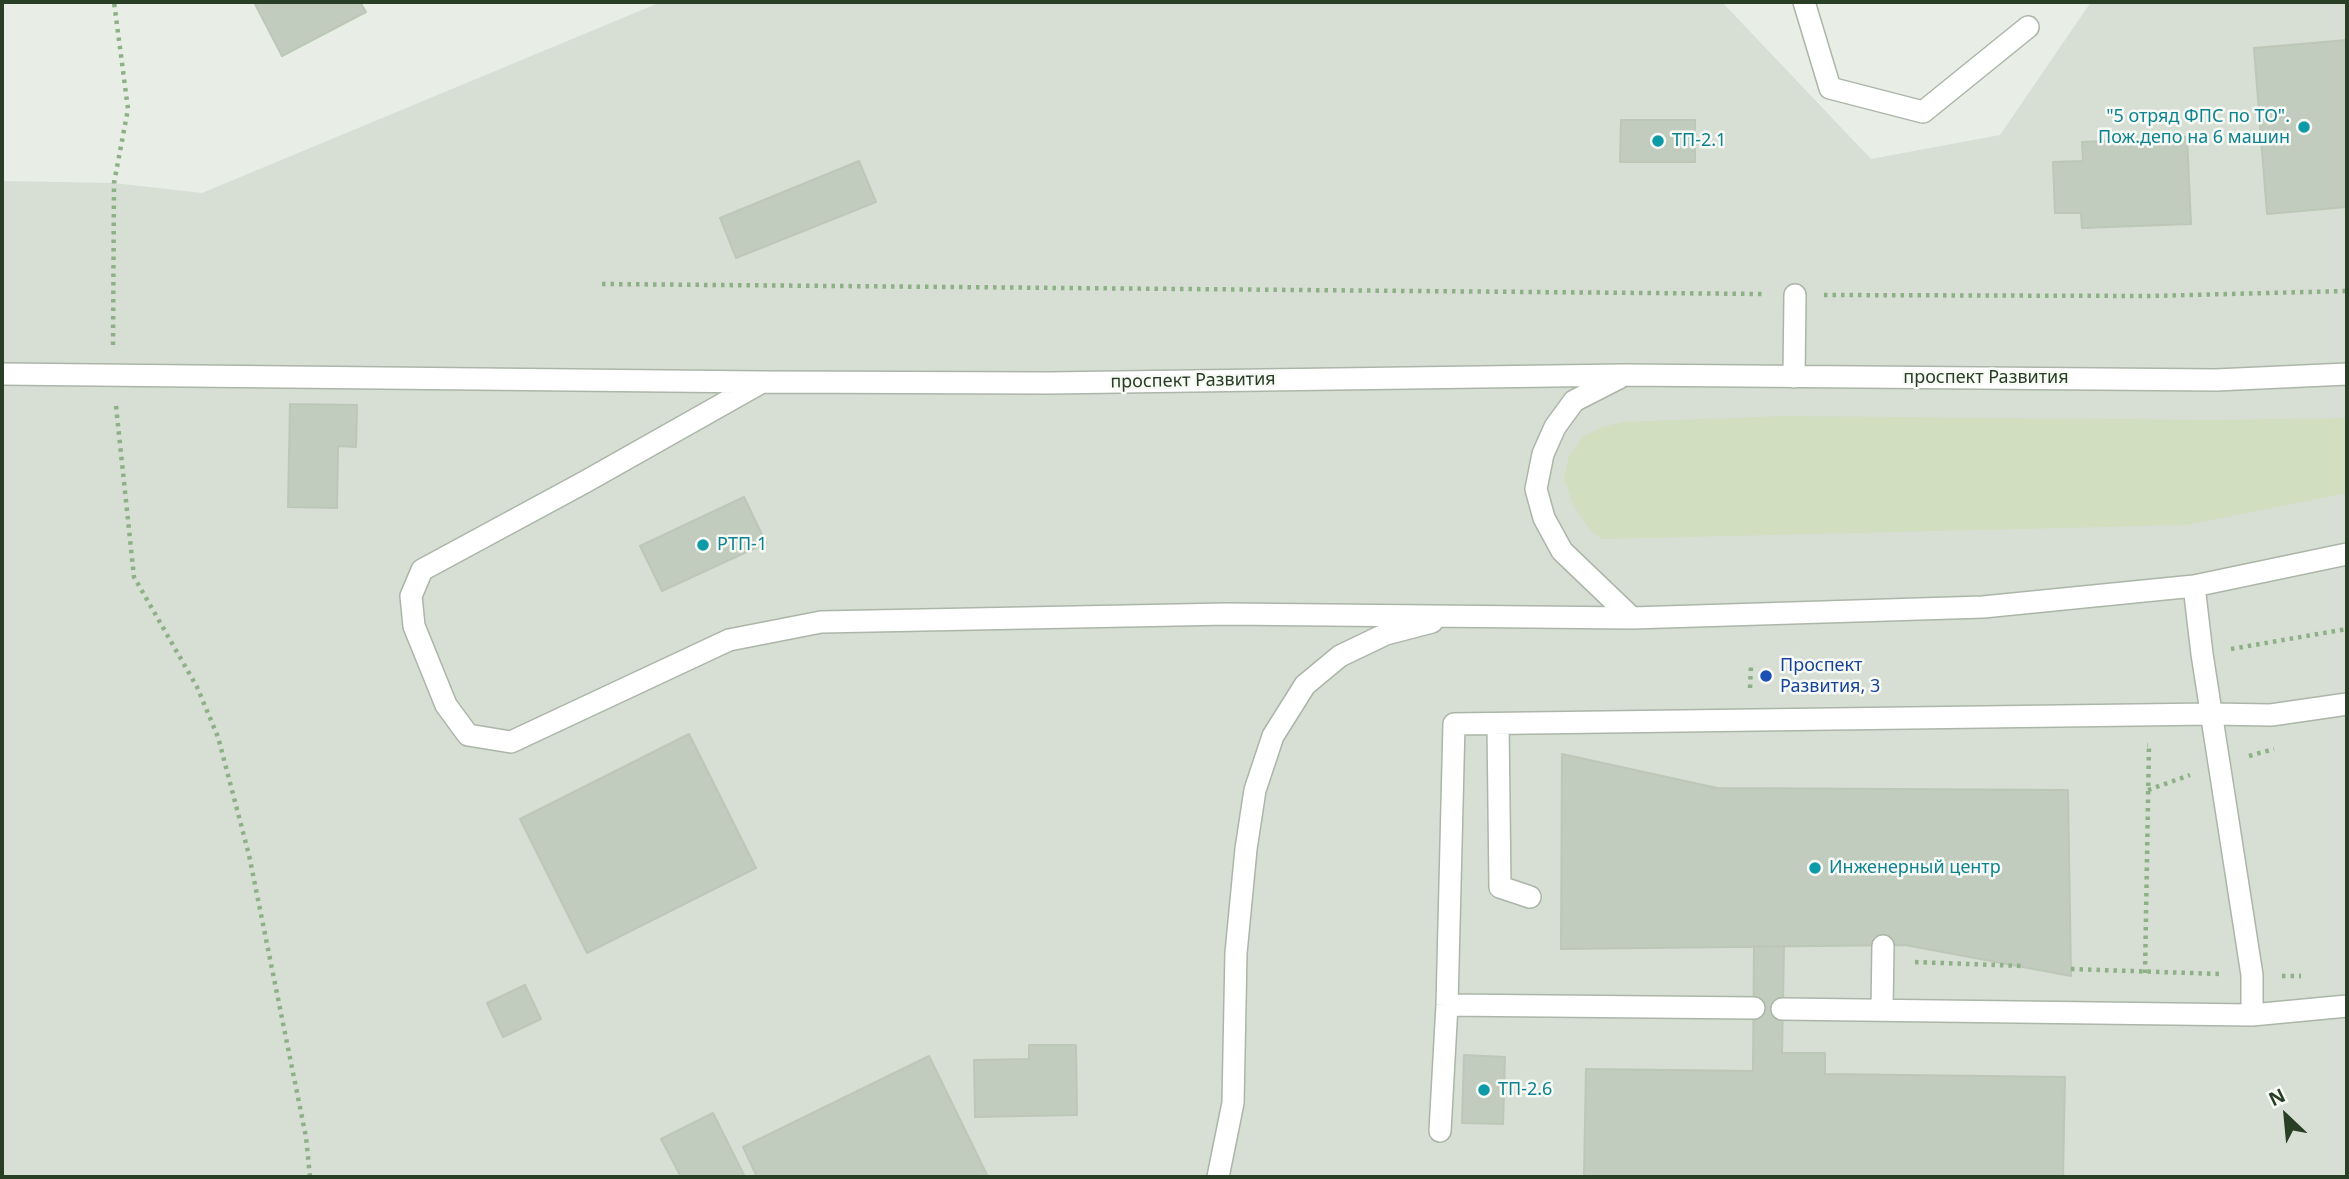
<!DOCTYPE html>
<meta charset="utf-8">
<style>
body{margin:0}
#map{position:relative;width:2349px;height:1179px;overflow:hidden;background:#e8eee6;font-family:"Noto Sans",sans-serif}
canvas{display:block}
.frame{position:absolute;inset:0;border:4px solid #283f25;pointer-events:none}
.north{position:absolute;left:2251px;top:1081px;width:70px;height:70px;-webkit-text-stroke:5px #f8faf6;paint-order:stroke;rotate:334deg;font-size:19px;font-weight:700;line-height:28px;text-align:center;color:#283f25}
.north::after{content:'';display:block;margin:auto;width:24px;height:32px;background:#283f25;clip-path:polygon(50% 0,100% 100%,50% 72%,0 100%)}
</style>
<div id="map">
<canvas width="2349" height="1179"></canvas>
<div class="frame"></div>
<div class="north">N</div>
</div>
<script>
const ctx = document.querySelector('canvas').getContext('2d');
ctx.lineJoin = 'round';
function fill(path, color) {
  ctx.fillStyle = color;
  ctx.fill(path, 'evenodd');
}
function toPath(rows) {
  const path = new Path2D();
  for (const r of rows) {
    path.moveTo(r[0], r[1]);
    for (let i = 2; i < r.length; i += 2) path.lineTo(r[i], r[i + 1]);
  }
  return path;
}
function stroke(path, color, width, dash) {
  ctx.strokeStyle = color;
  ctx.lineWidth = width;
  ctx.lineCap = dash ? 'butt' : 'round';
  ctx.setLineDash(dash || []);
  ctx.stroke(path);
}
function write(font, color, halo, rows, align = 'center') {
  ctx.font = font + ' "Noto Sans",sans-serif';
  ctx.lineWidth = 5;
  ctx.setLineDash([]);
  ctx.textBaseline = 'middle';
  ctx.strokeStyle = halo;
  ctx.fillStyle = color;
  for (const [text, x, y, turn = 0] of rows) {
    ctx.save();
    ctx.translate(x, y);
    ctx.rotate((+turn || 0) * Math.PI / 180);
    ctx.textAlign = isNaN(turn) ? turn : align;
    if (halo) ctx.strokeText(text, 0, 0);
    ctx.fillText(text, 0, 0);
    ctx.restore();
  }
}
fill(toPath([
 [661,2,1722,2,1871,159,2000,135,2091,2,2347,2,2347,1177,2,1177,2,181,114,183,202,193]
]), '#d7ded4');
fill(toPath([
 [1787,416,2216,420,2347,418,2347,493,2186,525,1602,539,1591,531,1573,505,1564,478,1569,456,1582,437,1602,427,1623,422]
]), '#d1dec0');
const building = toPath([
 [259,2,360,2,366,12,282,56,255,4,259,2],
 [2347,40,2347,207,2267,214,2254,48,2347,40],
 [1621,120,1695,120,1695,162,1620,162,1621,120],
 [2187,137,2191,224,2082,228,2081,213,2055,213,2053,162,2083,161,2082,142,2187,137],
 [859,161,876,202,736,258,720,218,859,161],
 [290,404,357,405,356,447,338,446,337,508,288,507,290,404],
 [744,497,766,543,662,591,640,546,744,497],
 [689,734,756,868,587,953,520,819,689,734],
 [1562,754,1717,788,2068,790,2071,976,1905,945,1561,949,1562,754],
 [1754,946,1784,946,1782,1053,1825,1053,1825,1074,2065,1077,2063,1177,1584,1177,1586,1069,1753,1071,1754,946],
 [525,985,541,1019,503,1037,487,1003,525,985],
 [1029,1045,1076,1045,1077,1115,975,1117,974,1060,1029,1059,1029,1045],
 [1464,1055,1505,1057,1503,1124,1462,1123,1464,1055],
 [929,1056,988,1177,757,1177,743,1147,929,1056],
 [713,1113,745,1177,681,1177,661,1139,713,1113]
]);
fill(building, '#c1ccbe');
stroke(building, '#bcc7b8', 2);
const minor = toPath([
 [1804,2,1830,88,1923,112,2028,27],
 [2,374,762,382,1048,383,1624,375,2216,380,2347,374],
 [1794,377,1795,295],
 [1619,378,1574,401,1555,427,1543,454,1536,489,1544,518,1562,551,1632,618],
 [762,382,583,483,422,570,411,596,414,626,446,705,468,735,511,742,729,640,821,622,1227,614,1632,618,1983,607,2194,586,2347,554],
 [2194,586,2202,654,2252,975,2252,1015],
 [1498,724,1500,887,1530,897],
 [1447,1005,1754,1008],
 [1782,1009,2252,1015,2347,1006],
 [1882,1010,1883,946],
 [1440,1131,1447,1005,1454,724,2211,714,2271,715,2347,704],
 [1218,1177,1233,1103,1236,953,1246,849,1255,790,1273,736,1305,685,1340,656,1386,634,1432,622]
]);
stroke(minor, '#abb6a8', 24);
stroke(toPath([
 [602,284,1763,294],
 [1824,295,2150,296,2347,291],
 [113,345,114,183,128,109,114,2],
 [116,406,134,577,197,687,218,737,249,855,306,1137,310,1177],
 [2231,649,2347,629],
 [1750,688,1751,665],
 [2249,756,2274,749],
 [2148,790,2190,775],
 [1915,962,2022,966],
 [2071,969,2220,974],
 [2145,973,2149,745,2147,745],
 [2282,976,2301,976]
]), '#8eb087', 4.5, [3.5, 5]);
stroke(minor, '#fff', 21);
for (const [x, y, r, color] of [
 [2304,127,7,"#0f9aa8"],
 [1658,141,7,"#0f9aa8"],
 [703,545,7,"#0f9aa8"],
 [1766,676,7,"#1a4fb4"],
 [1815,868,7,"#0f9aa8"],
 [1484,1090,7,"#0f9aa8"]
]) {
  const dot = new Path2D();
  dot.arc(x, y, r, 0, 2 * Math.PI);
  ctx.fillStyle = color;
  ctx.fill(dot);
  stroke(dot, '#f8faf6', 2.5);
}
write('18px', '#0d838f', '#f8faf6', [
 ["\"5 отряд ФПС по ТО\".",2290,117,"right"],
 ["Пож.депо на 6 машин",2290,138,"right"],
 ["ТП-2.1",1672,141],
 ["РТП-1",717,545],
 ["Инженерный центр",1829,868],
 ["ТП-2.6",1498,1090]
], 'left');
write('18px', '#283f25', '#f8faf6', [
 ["проспект Развития",1986,378],
 ["проспект Развития",1193,381,-1]
]);
write('18px', '#164399', '#f8faf6', [
 ["Проспект",1780,666],
 ["Развития, 3",1780,687]
], 'left');
</script>
